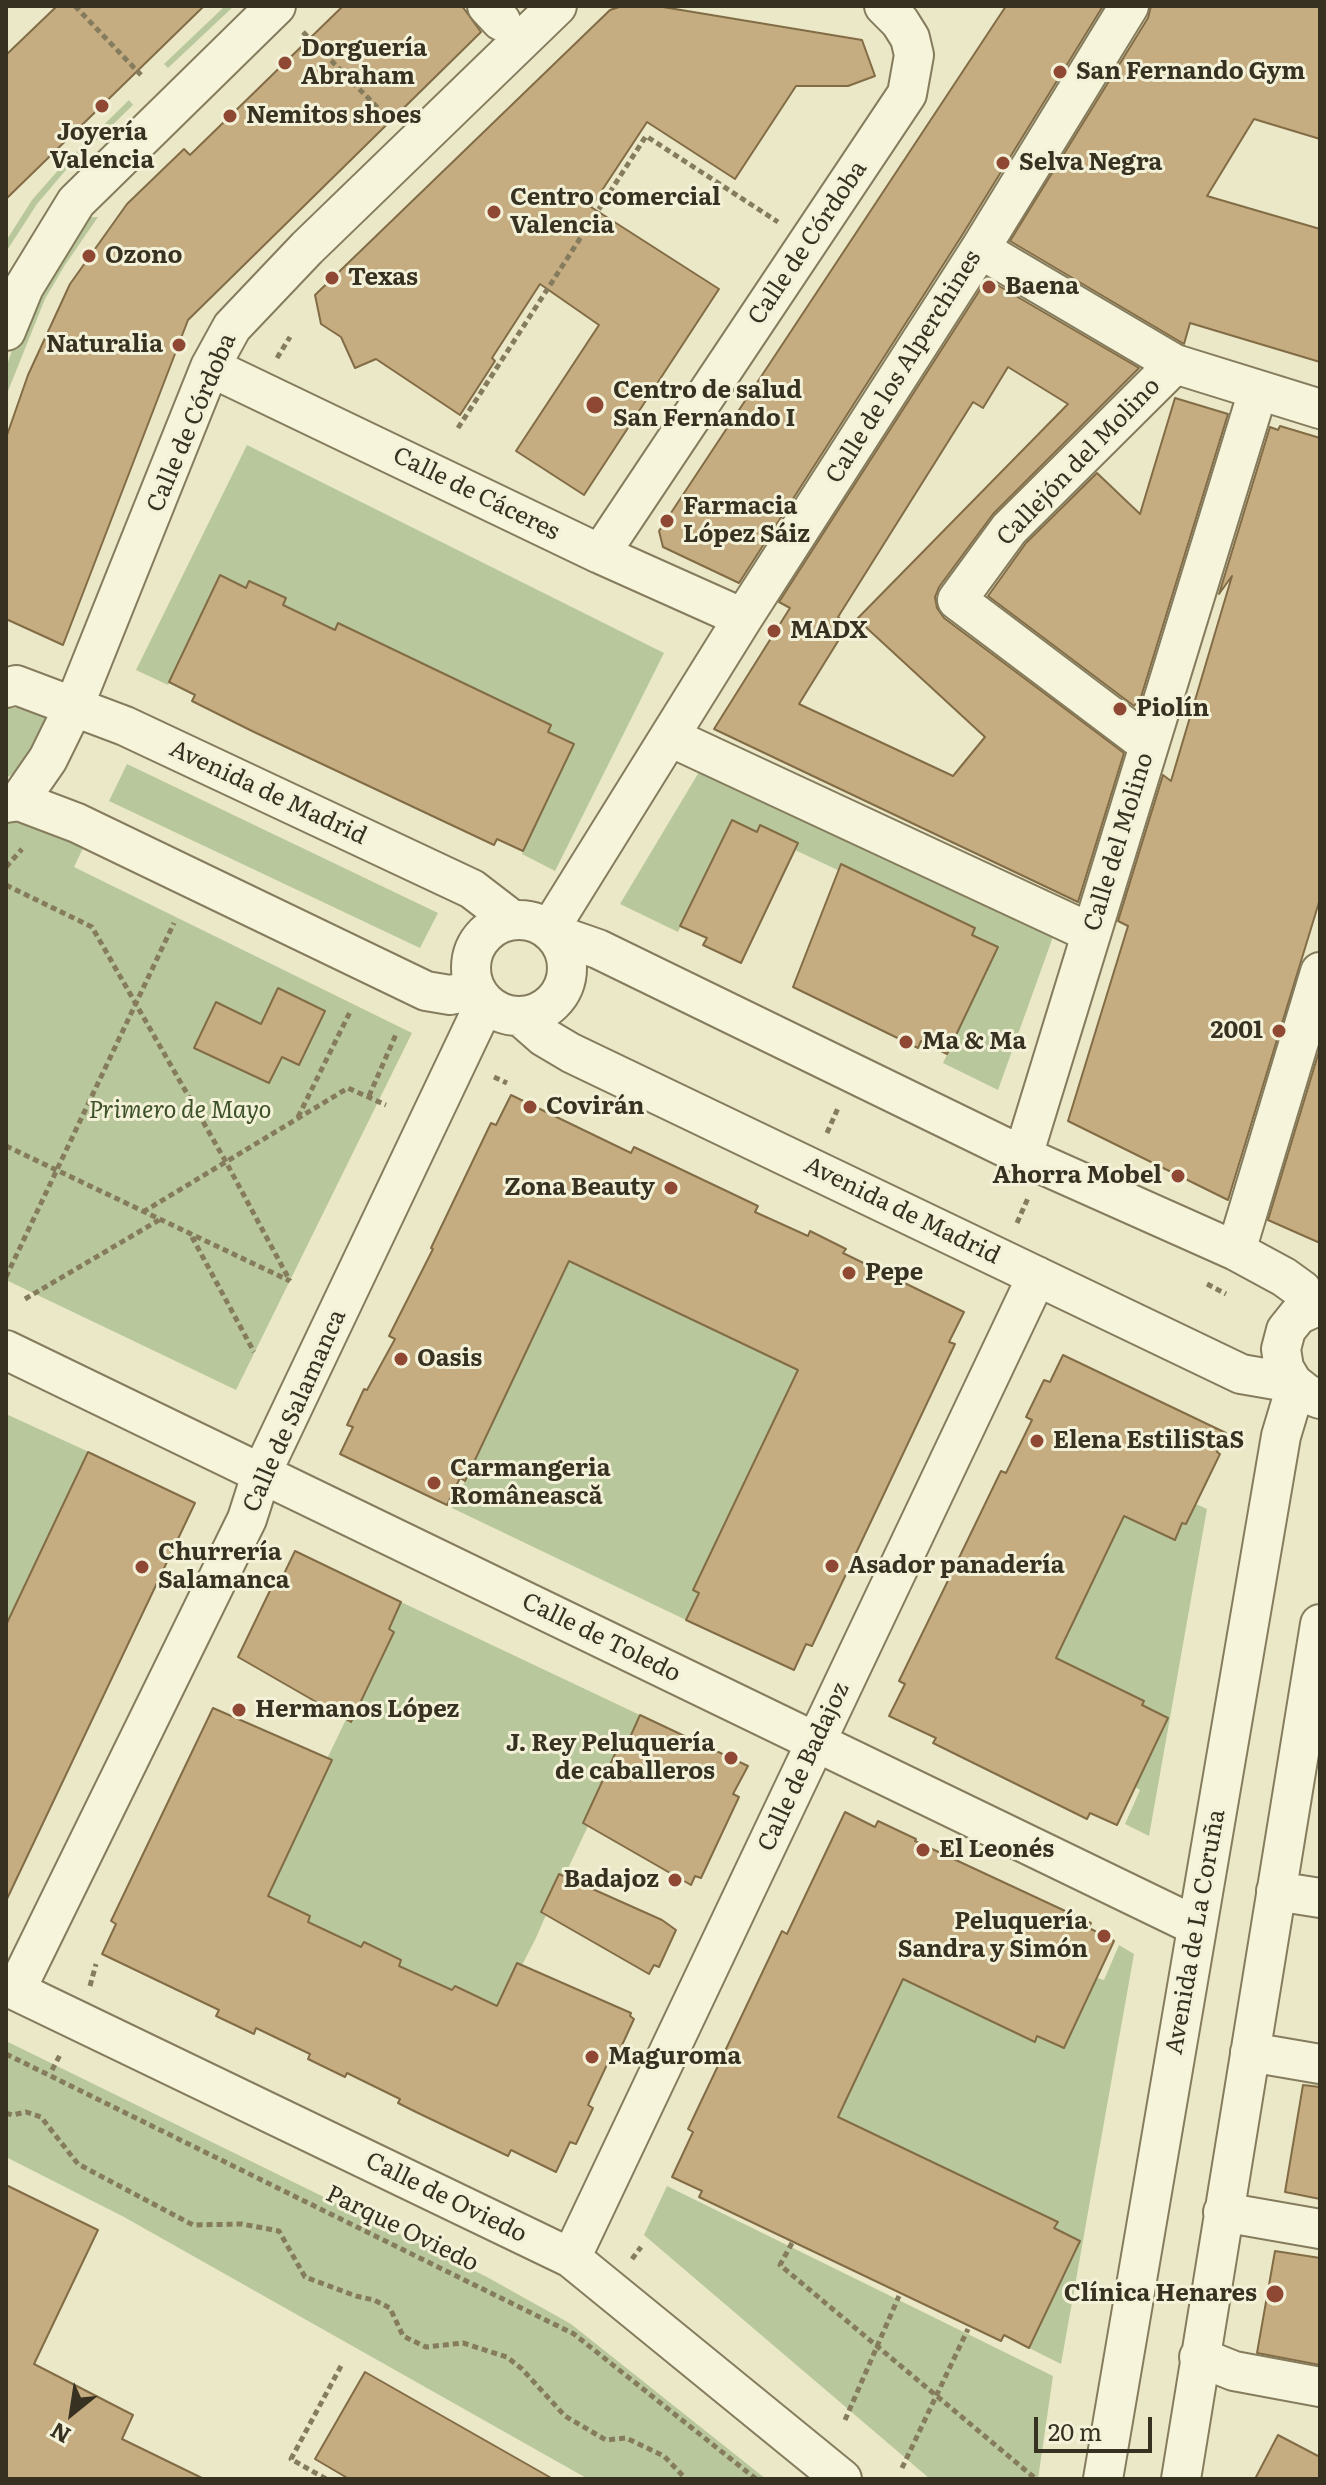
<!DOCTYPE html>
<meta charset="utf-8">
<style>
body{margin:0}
#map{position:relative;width:1326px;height:2485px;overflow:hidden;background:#ebe8c8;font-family:Literata,serif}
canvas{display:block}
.frame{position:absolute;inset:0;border:8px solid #373121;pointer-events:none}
.north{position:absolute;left:32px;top:2373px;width:80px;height:80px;-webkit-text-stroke:6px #f3f1d7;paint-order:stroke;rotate:210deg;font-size:22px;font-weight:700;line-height:32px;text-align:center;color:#373121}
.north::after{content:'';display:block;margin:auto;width:28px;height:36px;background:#373121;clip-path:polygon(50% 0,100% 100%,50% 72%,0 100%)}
.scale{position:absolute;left:1034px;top:2417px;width:118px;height:36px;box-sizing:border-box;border:4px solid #373121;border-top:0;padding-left:10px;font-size:24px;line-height:28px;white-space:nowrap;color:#373121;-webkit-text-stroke:6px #f3f1d7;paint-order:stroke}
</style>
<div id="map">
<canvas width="1326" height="2485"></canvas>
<div class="frame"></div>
<div class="north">N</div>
<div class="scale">20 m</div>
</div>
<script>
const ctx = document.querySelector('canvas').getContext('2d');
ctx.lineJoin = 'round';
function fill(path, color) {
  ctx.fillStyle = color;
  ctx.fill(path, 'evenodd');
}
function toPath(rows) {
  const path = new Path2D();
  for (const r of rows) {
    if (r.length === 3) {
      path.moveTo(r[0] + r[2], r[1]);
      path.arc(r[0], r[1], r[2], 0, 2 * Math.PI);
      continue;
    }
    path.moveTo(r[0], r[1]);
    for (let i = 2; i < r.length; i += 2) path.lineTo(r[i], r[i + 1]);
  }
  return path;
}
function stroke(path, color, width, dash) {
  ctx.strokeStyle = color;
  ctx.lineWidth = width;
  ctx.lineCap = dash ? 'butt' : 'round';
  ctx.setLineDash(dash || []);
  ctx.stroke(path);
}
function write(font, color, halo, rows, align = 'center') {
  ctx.font = font + ' Literata,serif';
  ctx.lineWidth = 6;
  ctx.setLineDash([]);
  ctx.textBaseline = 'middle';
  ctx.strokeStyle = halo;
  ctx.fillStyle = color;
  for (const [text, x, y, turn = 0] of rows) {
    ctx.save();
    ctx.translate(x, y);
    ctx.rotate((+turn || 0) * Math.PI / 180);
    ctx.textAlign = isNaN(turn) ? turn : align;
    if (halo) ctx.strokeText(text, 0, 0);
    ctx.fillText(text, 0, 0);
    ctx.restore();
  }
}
fill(toPath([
 [225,6,234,6,168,68,164,64],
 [129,100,133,105,65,171,37,204,6,252,6,241,32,200,61,167],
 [98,217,65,265,45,299,6,396,6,368,25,311,80,218],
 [247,445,664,653,555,871,522,854,541,814,530,807,573,744,548,732,551,725,338,624,335,630,283,605,285,598,249,581,246,588,220,575,168,685,136,670],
 [31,707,48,718,48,725,18,771,6,778,6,708],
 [127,764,438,913,420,948,109,801],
 [702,767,1054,934,998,1090,943,1063,998,947,972,935,975,928,850,868,846,874,795,850,798,843,757,832,732,820,714,857,725,863,698,890,678,932,620,904],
 [21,819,86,842,74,867,412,1033,236,1390,6,1280,6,821],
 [566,1253,578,1265,666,1308,789,1366,806,1367,794,1378,693,1590,699,1593,686,1620,452,1508,566,1269],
 [6,1414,89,1452,6,1625],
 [1196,1504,1207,1509,1149,1836,1125,1824,1140,1790,1135,1787,1168,1718,1142,1705,1143,1700,1062,1661,1047,1661,1118,1513,1174,1540,1182,1523,1186,1524],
 [401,1602,640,1715,627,1744,600,1786,583,1822,588,1826,564,1877,558,1875,541,1911,546,1915,535,1940,522,1965,516,1964,500,2000,499,2013,492,2003,455,1986,452,1991,399,1965,401,1960,364,1942,361,1947,308,1922,310,1916,273,1898,259,1899,271,1888,331,1764,326,1761,350,1711,394,1632,389,1629],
 [1119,1945,1134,1954,1061,2364,1029,2348,1080,2240,1054,2228,1057,2223,829,2121,841,2110,859,2074,900,1971,910,1983,1035,2041,1037,2036,1063,2048,1081,2011,1085,1974,1104,1980],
 [6,2041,487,2277,571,2324,766,2479,588,2479,124,2217,6,2157],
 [667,2186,1053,2376,1038,2479,930,2479,644,2235]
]), '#b9c89c');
const building = toPath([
 [57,6,204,6,6,199,6,55,57,6],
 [343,6,462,6,481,32,188,320,63,645,6,619,6,438,28,375,70,284,127,204,184,149,190,155,343,6],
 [622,6,657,6,862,40,875,76,848,86,796,86,735,179,647,122,591,207,719,289,584,495,516,451,599,325,540,284,492,358,495,361,460,415,376,359,355,368,341,337,321,324,315,295,610,10,622,6],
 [1006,6,1103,6,961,237,739,583,663,547,659,531,1006,6],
 [1151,6,1320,6,1320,139,1254,119,1207,196,1320,229,1320,362,1190,323,1184,344,1010,241,1148,18,1151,6],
 [987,279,1139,368,993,514,939,587,935,597,937,608,944,618,1124,753,1078,902,714,729,790,608,779,602,987,279],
 [1008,367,1068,404,857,619,985,737,953,776,799,704,848,625,838,617,973,402,983,408,1008,367],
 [1175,398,1228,414,1141,697,1134,706,988,596,1026,543,1097,473,1140,514,1175,398],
 [1280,426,1320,438,1320,899,1228,1200,1068,1121,1128,926,1118,921,1163,775,1171,781,1232,576,1219,594,1270,427,1278,430,1280,426],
 [220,575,246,588,249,581,286,598,283,605,335,630,338,623,551,725,548,732,574,744,523,851,497,839,494,845,252,731,192,701,195,695,169,682,220,575],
 [732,820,757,832,760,825,798,843,741,963,703,945,707,938,680,926,732,820],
 [841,864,975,928,972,935,998,947,947,1054,921,1041,918,1048,793,987,841,864],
 [278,988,325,1011,299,1065,282,1057,269,1083,194,1048,216,1002,261,1024,278,988],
 [1320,1048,1320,1243,1268,1220,1320,1048],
 [511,1095,631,1153,634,1147,758,1206,755,1212,808,1236,810,1231,846,1249,843,1253,964,1312,949,1342,955,1344,812,1646,806,1644,794,1670,686,1620,699,1593,693,1590,798,1370,569,1261,465,1481,460,1478,447,1505,340,1454,353,1427,347,1425,364,1389,367,1390,395,1339,389,1336,433,1249,431,1248,491,1123,496,1125,511,1095],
 [1063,1355,1226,1433,1217,1452,1220,1454,1186,1524,1182,1523,1175,1540,1124,1516,1056,1658,1144,1701,1142,1705,1168,1718,1117,1825,1090,1813,1087,1819,933,1743,936,1738,889,1716,905,1684,899,1681,941,1595,1001,1471,1006,1473,1032,1420,1026,1417,1044,1380,1050,1382,1063,1355],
 [88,1452,195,1503,6,1901,6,1625,88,1452],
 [295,1551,401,1602,389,1629,394,1632,351,1722,238,1657,277,1576,282,1578,295,1551],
 [213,1708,332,1760,268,1896,310,1916,308,1922,361,1947,364,1942,401,1960,399,1966,452,1990,455,1986,497,2006,517,1963,631,2013,630,2016,634,2019,617,2056,612,2054,588,2105,593,2108,576,2144,570,2142,556,2172,511,2150,508,2156,416,2112,398,2103,400,2099,347,2073,345,2077,308,2059,310,2054,256,2028,254,2034,216,2016,219,2010,102,1954,116,1924,111,1921,213,1708],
 [640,1715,748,1766,733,1794,739,1797,701,1878,695,1876,691,1885,583,1823,621,1741,627,1744,640,1715],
 [845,1812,875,1827,878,1821,916,1839,915,1841,1091,1923,1089,1928,1114,1941,1064,2048,1037,2036,1035,2042,903,1979,838,2117,1058,2222,1054,2228,1080,2241,1029,2348,1004,2335,1001,2341,825,2257,699,2197,702,2191,672,2177,693,2132,688,2129,782,1931,787,1934,845,1812],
 [559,1874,662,1920,676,1930,659,1967,654,1965,649,1974,541,1912,559,1874],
 [1303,2085,1320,2087,1320,2199,1285,2192,1303,2085],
 [6,2185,98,2230,34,2364,133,2415,122,2439,204,2479,6,2479,6,2185],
 [1275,2251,1320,2258,1320,2365,1257,2353,1275,2251],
 [365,2372,553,2479,349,2479,315,2459,365,2372],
 [1278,2435,1320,2457,1320,2479,1255,2479,1278,2435]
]);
fill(building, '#c6ad81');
stroke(building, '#826c46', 2);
const minor = toPath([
 [487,6,501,21],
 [980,249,1175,364,1320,409],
 [6,331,24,287,76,202,276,6],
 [210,367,600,554,743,618],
 [600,554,907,94,914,55,910,38,900,22,884,6],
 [6,688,16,685,125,726,472,889,511,919],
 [670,737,1091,933],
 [1149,745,957,600,1009,529,1175,364],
 [19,801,48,759,74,706,210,367,232,327,307,248,557,6],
 [6,803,19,801,77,823,426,991,450,995,476,990],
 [519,968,48],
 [549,930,743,618,980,249,1129,6],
 [552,933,598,949,1023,1156,1236,1251,1284,1277,1302,1290,1313,1306],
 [520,1016,544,1037,571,1053,1241,1374,1293,1383],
 [1023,1156,1258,391],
 [1236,1251,1320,972],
 [1320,1305,1298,1315,1286,1330,1281,1349,1284,1368,1293,1383,1307,1394,1320,1399],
 [6,1350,1196,1926],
 [1276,1891,1320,1898],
 [6,1986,571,2258,842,2479],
 [16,1990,247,1519,262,1472,485,1003],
 [1250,2052,1320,2064],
 [1223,2212,1320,2229],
 [571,2258,1037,1276],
 [1199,2357,1234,2371,1320,2387],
 [1103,2479,1281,1436,1296,1386],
 [1181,2479,1320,1624]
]);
stroke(minor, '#857c5e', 42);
stroke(toPath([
 [75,6,141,75],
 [303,32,386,116],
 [277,358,290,337],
 [458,428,646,136,778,222],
 [6,867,22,849],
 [6,885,92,927,226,1162,290,1281],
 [494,1077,507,1083],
 [369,1096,397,1032],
 [298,1117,351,1010],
 [827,1133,838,1108],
 [6,1146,290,1281],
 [143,1212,348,1088,386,1105],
 [1017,1223,1028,1198],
 [192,1237,254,1352],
 [6,1277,174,923],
 [1207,1284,1226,1294],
 [25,1299,159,1220],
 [90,1986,96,1964],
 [6,2054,574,2334,756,2479],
 [52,2070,60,2055],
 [6,2113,12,2115,26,2112,41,2117,78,2164,193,2225,242,2224,279,2231,305,2277,356,2296,374,2300,390,2308,403,2336,426,2347,463,2343,507,2357,522,2369,565,2416,606,2440,626,2438,664,2456,686,2479],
 [792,2243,780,2265,1036,2479],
 [632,2259,641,2247],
 [845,2420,899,2296],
 [902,2468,968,2329],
 [326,2479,291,2459,341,2366]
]), '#857c5e', 5, [6, 4]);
stroke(minor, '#f6f4da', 38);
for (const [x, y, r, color] of [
 [285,63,8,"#8f4833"],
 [1060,72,8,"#8f4833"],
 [102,106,8,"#8f4833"],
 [230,116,8,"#8f4833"],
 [1003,163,8,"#8f4833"],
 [494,212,8,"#8f4833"],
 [89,256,8,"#8f4833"],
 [332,278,8,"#8f4833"],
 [989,287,8,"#8f4833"],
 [179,345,8,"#8f4833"],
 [595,405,10,"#8f4833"],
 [667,521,8,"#8f4833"],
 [774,631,8,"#8f4833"],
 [1120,709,8,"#8f4833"],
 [1279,1031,8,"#8f4833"],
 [906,1042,8,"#8f4833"],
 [530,1107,8,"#8f4833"],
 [1178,1176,8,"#8f4833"],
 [671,1188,8,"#8f4833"],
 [849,1273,8,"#8f4833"],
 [401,1359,8,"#8f4833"],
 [1037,1441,8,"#8f4833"],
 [434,1483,8,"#8f4833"],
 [832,1566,8,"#8f4833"],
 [142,1567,8,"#8f4833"],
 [239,1710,8,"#8f4833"],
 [731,1758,8,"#8f4833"],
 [923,1850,8,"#8f4833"],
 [675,1880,8,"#8f4833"],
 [1104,1936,8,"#8f4833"],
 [592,2057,8,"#8f4833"],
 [1275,2294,10,"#8f4833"]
]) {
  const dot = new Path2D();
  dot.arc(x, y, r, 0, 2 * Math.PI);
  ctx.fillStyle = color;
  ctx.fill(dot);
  stroke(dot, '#f3f1d7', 3);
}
write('bold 24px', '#373121', '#f3f1d7', [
 ["Dorguería",301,49],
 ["Abraham",301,77],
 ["San Fernando Gym",1076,72],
 ["Nemitos shoes",246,116],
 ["Joyería",102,133,"center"],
 ["Valencia",102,161,"center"],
 ["Selva Negra",1019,163],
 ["Centro comercial",510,198],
 ["Valencia",510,226],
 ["Ozono",105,256],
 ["Texas",348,278],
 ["Baena",1005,287],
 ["Naturalia",163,345,"right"],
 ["Centro de salud",613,391],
 ["San Fernando I",613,419],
 ["Farmacia",683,507],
 ["López Sáiz",683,535],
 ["MADX",790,631],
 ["Piolín",1136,709],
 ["2001",1263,1031,"right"],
 ["Ma & Ma",922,1042],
 ["Covirán",546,1107],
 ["Ahorra Mobel",1162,1176,"right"],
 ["Zona Beauty",655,1188,"right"],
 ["Pepe",865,1273],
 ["Oasis",417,1359],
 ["Elena EstiliStaS",1053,1441],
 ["Carmangeria",450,1469],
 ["Românească",450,1497],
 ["Churrería",158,1553],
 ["Salamanca",158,1581],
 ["Asador panadería",848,1566],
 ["Hermanos López",255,1710],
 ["J. Rey Peluquería",715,1744,"right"],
 ["de caballeros",715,1772,"right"],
 ["El Leonés",939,1850],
 ["Badajoz",659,1880,"right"],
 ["Peluquería",1088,1922,"right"],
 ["Sandra y Simón",1088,1950,"right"],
 ["Maguroma",608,2057],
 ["Clínica Henares",1257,2294,"right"]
], 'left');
write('24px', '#373121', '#f3f1d7', [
 ["Calle de Córdoba",808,243,-56],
 ["Calle de los Alperchines",904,367,-58],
 ["Calle de Córdoba",192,423,-67],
 ["Callejón del Molino",1079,462,-46],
 ["Calle de Cáceres",476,494,26],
 ["Avenida de Madrid",268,793,25],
 ["Calle del Molino",1119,842,-73],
 ["Avenida de Madrid",902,1211,26],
 ["Calle de Salamanca",295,1411,-66],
 ["Calle de Toledo",601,1638,26],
 ["Calle de Badajoz",804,1767,-65],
 ["Avenida de La Coruña",1196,1932,-80],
 ["Calle de Oviedo",446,2198,26],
 ["Parque Oviedo",402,2229,26]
]);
write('italic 24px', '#3e5229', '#f3f1d7', [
 ["Primero de Mayo",180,1111]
]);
</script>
